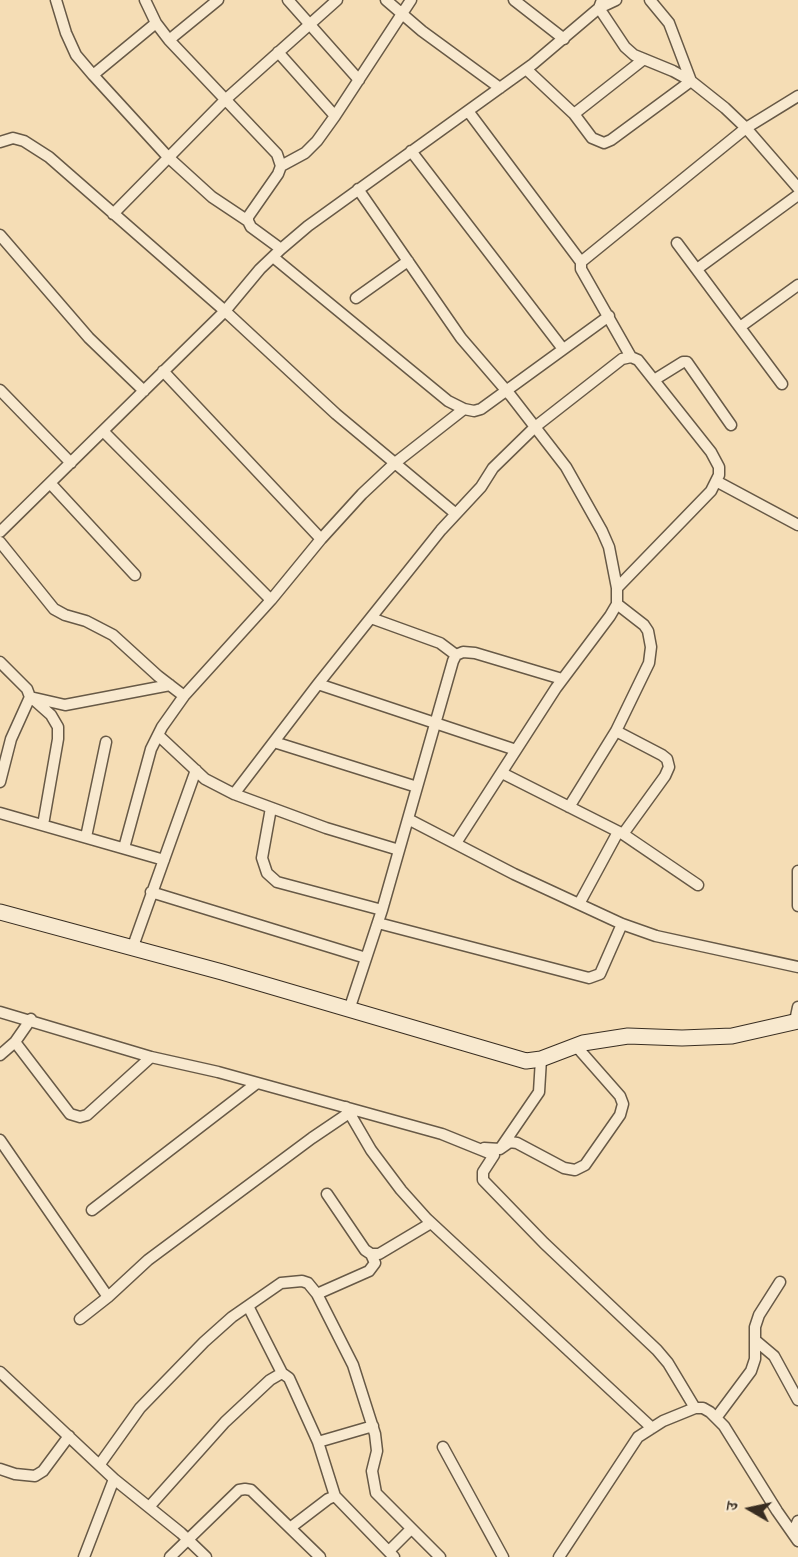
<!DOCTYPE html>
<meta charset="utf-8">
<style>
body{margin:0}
#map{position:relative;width:798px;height:1557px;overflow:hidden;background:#f5ddb5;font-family:"IM FELL Double Pica","Noto Serif Devanagari",serif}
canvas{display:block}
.north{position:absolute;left:720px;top:1479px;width:60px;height:60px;-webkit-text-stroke:4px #f8e9cf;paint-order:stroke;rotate:279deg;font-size:16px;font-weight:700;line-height:24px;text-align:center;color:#382d21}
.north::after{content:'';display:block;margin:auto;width:21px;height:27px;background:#382d21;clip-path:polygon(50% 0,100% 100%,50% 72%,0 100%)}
</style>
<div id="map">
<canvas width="798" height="1557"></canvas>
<div class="north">उ</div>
</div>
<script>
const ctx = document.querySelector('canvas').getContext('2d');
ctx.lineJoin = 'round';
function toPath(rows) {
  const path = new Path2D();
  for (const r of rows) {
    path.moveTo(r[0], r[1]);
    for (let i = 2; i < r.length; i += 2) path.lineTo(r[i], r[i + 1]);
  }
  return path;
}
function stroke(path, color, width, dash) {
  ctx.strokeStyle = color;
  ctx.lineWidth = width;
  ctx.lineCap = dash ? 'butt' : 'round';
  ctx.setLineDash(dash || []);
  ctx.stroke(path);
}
const street = toPath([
 [56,0,66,33,76,55,93,75,168,157,212,197,248,221],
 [145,0,156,23,169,40,277,154,281,166,278,174,248,217,248,221,251,227,281,249],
 [288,0,359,80],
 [386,0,422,31,500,88],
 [514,0,564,39],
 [616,0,599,8,625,47,634,55,673,71,691,81,725,108,746,128,798,188],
 [169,40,218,0],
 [278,52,335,116],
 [526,69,574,114,592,138,604,143,611,140,691,81,669,23,650,0],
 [93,75,156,23],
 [468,111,581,262],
 [574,114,644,59],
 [0,142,13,138,24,141,49,157,225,311,336,414,456,514],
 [411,151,563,349],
 [281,166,305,153,317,141,335,116,411,0],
 [358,189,461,338,511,396,566,467,602,531,609,547,617,588,617,604,610,616,556,688,456,843],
 [113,214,225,100,337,0],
 [0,235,89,338,144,391],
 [677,243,782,384],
 [273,257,448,401,464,409,474,411,481,409,609,316],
 [697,269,798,195],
 [356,298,408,261],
 [740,327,798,285],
 [631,357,581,269,581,262,746,128,798,96],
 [163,371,321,539],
 [654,380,683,362,687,362,731,425],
 [0,390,71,463],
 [103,431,271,600],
 [716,481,798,525],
 [50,483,135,575],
 [0,532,225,311,260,269,281,249,308,226,533,64,599,8,602,0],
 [0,542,54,609,65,615,86,621,113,635,158,676,184,696],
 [371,618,440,643,456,655],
 [0,662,27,689,30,697,11,739,0,782],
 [318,684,516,750],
 [30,697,65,705,170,685],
 [33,699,51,715,58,727,58,739,43,825],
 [616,731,662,755,667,759,669,767,665,776,623,834],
 [158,735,205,779,234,794,326,828,399,850],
 [274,742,417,787],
 [502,773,623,834,698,885],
 [234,794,318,684,441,530,481,487,493,468,535,427,622,359,631,357,638,360,711,452,719,467,719,475,711,491,617,588],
 [569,807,616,731,649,663,651,647,648,631,644,625,617,604],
 [271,808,262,858,267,873,277,882,382,910],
 [0,813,164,860],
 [408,819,514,874,622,924,656,936,798,967],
 [86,837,106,742],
 [124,848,151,749,162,727,184,696,271,600,321,539,362,494,395,463,464,409],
 [798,871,798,906],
 [151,892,366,958],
 [579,904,618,832],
 [378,923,589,978,600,974,622,924],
 [132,949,196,770],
 [349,1010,382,910,453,661,456,655,463,652,475,653,562,679],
 [0,1012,151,1057,218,1072,442,1134,494,1155,483,1172,483,1180,544,1243,657,1350,668,1363,695,1408],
 [795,1021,798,1007],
 [15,1042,70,1114,80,1117,87,1115,151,1057],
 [0,1055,15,1042,31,1019],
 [346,1107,371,1150,401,1190,427,1219,652,1428],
 [0,1140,108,1297],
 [502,1146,539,1092,541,1059],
 [484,1148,500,1149,510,1142,517,1143,564,1168,575,1170,585,1165,620,1115,623,1104,620,1096,576,1046],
 [327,1194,365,1250,371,1254,379,1254,431,1223],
 [92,1210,257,1083],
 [317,1294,369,1271,375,1263,371,1254],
 [248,1306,282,1373],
 [80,1319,108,1297,148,1260,312,1138,349,1113],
 [755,1340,774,1356,798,1400],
 [0,1372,114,1479,181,1533,206,1557],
 [716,1418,751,1371,755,1359,755,1327,759,1315,780,1282],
 [318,1442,373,1426],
 [443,1447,503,1557],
 [100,1464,140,1408,204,1342,232,1317,281,1283,302,1281,308,1283,317,1294,353,1365,375,1434,377,1451,372,1471,376,1493,440,1557],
 [0,1469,15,1474,35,1476,43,1471,69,1436],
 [149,1507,225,1422,270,1380,282,1373,289,1378,318,1442,335,1496],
 [290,1528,328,1499,335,1496,394,1557],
 [793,1533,798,1521],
 [389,1551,411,1529],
 [84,1557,114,1479],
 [170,1557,239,1490,245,1489,251,1490,320,1557],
 [559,1557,638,1437,663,1421,695,1408,703,1408,710,1412,724,1426,777,1511,798,1541]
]);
const secondary = toPath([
 [0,912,222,972,526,1061,541,1059,583,1043,628,1036,682,1038,732,1036,798,1021]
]);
stroke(street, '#675946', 13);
stroke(secondary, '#382d21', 17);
stroke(street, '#f8e9cf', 10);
stroke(secondary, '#f8e9cf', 15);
</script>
